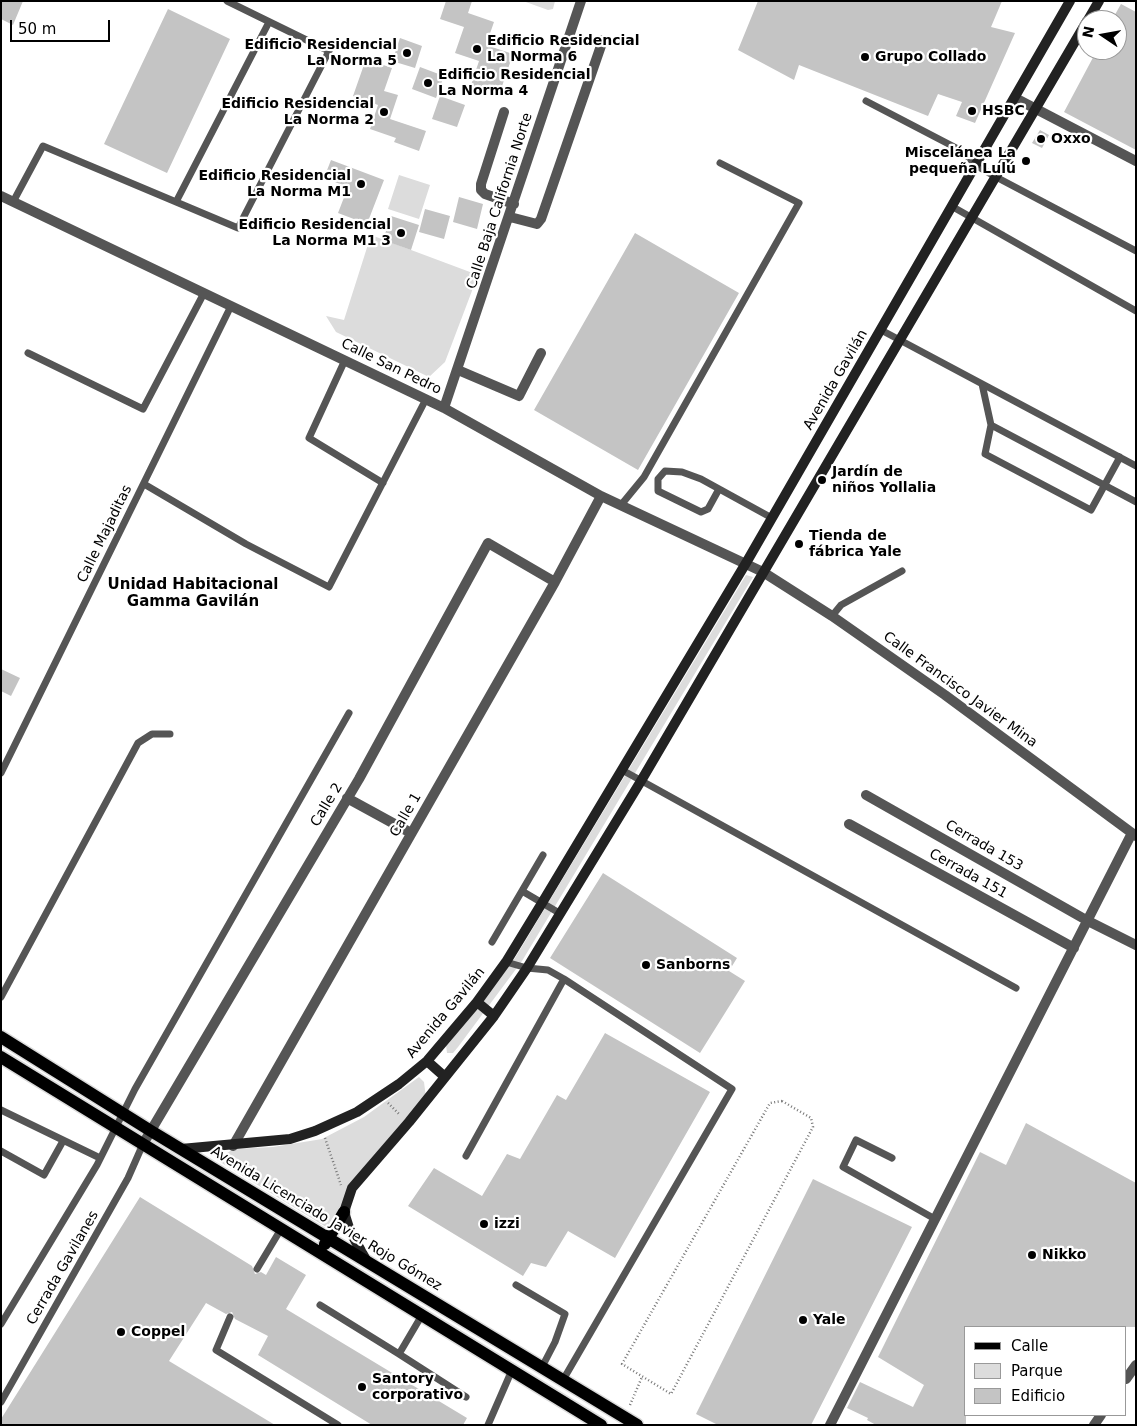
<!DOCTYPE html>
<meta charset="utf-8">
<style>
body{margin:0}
#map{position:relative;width:1137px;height:1426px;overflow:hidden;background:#fff;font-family:"DejaVu Sans",sans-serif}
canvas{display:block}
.frame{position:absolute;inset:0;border:2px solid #000;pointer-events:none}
.legend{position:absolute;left:964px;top:1326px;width:162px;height:90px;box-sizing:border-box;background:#fff;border:1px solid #999;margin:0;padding:6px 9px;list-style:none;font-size:15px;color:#000}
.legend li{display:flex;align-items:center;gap:10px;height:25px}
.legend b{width:25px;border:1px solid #999}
.north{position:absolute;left:1077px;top:10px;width:50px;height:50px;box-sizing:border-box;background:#fff;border:1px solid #999;border-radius:50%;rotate:282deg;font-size:14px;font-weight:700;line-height:20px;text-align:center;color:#000}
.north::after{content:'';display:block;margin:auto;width:18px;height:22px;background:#000;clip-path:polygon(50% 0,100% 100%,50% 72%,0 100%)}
.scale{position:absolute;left:10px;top:20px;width:100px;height:22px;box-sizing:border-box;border:2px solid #000;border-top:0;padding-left:6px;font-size:15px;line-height:18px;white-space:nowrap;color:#000;-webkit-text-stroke:4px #fff;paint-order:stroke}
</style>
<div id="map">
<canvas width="1137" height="1426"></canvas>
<div class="frame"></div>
<ul class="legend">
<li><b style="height:6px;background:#000"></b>Calle</li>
<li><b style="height:14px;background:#dcdcdc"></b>Parque</li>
<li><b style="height:14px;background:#c4c4c4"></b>Edificio</li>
</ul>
<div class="north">N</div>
<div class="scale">50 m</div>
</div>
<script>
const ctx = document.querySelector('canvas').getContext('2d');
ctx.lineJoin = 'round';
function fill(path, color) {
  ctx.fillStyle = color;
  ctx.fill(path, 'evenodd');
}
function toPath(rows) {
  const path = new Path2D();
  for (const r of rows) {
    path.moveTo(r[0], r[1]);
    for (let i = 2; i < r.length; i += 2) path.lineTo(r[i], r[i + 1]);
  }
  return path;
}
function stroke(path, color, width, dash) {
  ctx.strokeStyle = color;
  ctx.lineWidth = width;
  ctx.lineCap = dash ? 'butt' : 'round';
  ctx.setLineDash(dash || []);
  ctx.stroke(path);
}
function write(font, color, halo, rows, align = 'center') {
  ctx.font = font + ' "DejaVu Sans",sans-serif';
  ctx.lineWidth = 4.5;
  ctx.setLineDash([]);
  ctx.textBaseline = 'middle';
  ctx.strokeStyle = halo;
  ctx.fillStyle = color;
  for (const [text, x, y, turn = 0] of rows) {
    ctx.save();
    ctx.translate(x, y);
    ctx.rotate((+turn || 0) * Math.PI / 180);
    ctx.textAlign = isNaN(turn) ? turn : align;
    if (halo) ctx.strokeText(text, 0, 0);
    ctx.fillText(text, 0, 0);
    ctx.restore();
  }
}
fill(toPath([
 [523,1,555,1,553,9,548,10],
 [399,175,430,185,419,219,388,209],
 [371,235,478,275,445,362,429,377,336,332,326,316,344,320],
 [746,575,753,577,522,961,458,1047,453,1053,447,1053,446,1045,515,958],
 [419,1077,424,1082,426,1098,365,1170,331,1230,217,1160,233,1149,273,1147,322,1139,364,1117]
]), '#dcdcdc');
fill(toPath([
 [1,1,23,1,13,25,1,19],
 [446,1,472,1,468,13,494,22,486,45,513,54,499,95,471,85,479,61,455,53,464,27,440,19],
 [758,1,1002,1,991,27,1015,33,975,123,956,116,962,102,938,94,928,116,799,65,794,80,738,50],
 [1121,4,1136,12,1136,150,1064,112,1097,50,1117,50,1117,20,1112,20],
 [168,9,230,39,167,173,104,144],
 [400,38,422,46,415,68,392,61],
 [366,59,392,68,384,91,398,95,390,119,426,131,419,151,394,142,396,138,370,129,378,105,353,96],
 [420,67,444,76,436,98,412,89],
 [440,96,465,105,457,127,432,119],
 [1040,130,1049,135,1042,148,1032,143],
 [331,160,384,180,367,224,338,213,348,187,324,178],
 [459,197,483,204,477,229,453,222],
 [425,209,450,216,444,239,419,232],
 [391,216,419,225,411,250,383,240],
 [635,233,739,293,638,470,534,410],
 [1,669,20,678,11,696,1,691],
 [603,873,737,958,729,971,745,981,700,1053,550,958],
 [605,1033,710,1092,615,1258,568,1231,546,1267,531,1263,523,1276,408,1206,434,1168,482,1196,507,1154,520,1159,557,1095,566,1100],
 [1026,1123,1136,1183,1136,1327,966,1327,966,1425,876,1425,867,1420,868,1418,847,1408,860,1382,913,1407,924,1385,878,1357,980,1152,1006,1165],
 [813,1179,912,1227,811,1425,718,1425,696,1414],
 [140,1197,252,1266,255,1274,261,1272,266,1275,276,1257,306,1275,286,1309,467,1418,463,1425,372,1425,258,1355,268,1336,235,1319,232,1312,226,1314,206,1303,169,1361,275,1425,1,1425,1,1419]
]), '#c4c4c4');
const primary = toPath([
 [1,1037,151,1131,637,1425],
 [1,1057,601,1425],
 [325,1244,344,1212]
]);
stroke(primary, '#dbdbdb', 15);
stroke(toPath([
 [782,1101,811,1118,813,1127,671,1394,622,1364,770,1103,782,1101],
 [388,1103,400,1115],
 [325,1138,341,1185],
 [630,1405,642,1377]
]), '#777', 2.5, [1, 2.5]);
stroke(toPath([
 [866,101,962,151,977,166,996,177,1136,251],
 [13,202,43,146,238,228,329,51,227,1],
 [176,202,269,22],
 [953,207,1136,311],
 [881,330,1136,466],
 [28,353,143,409,204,293],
 [345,360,309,438,383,483],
 [982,384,991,425,1136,502],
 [991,425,985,454,1091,510,1120,457],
 [144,484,246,544,329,587,426,399],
 [719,489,708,509,701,512,658,491,658,479,665,471,682,472,701,479,772,518],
 [621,505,644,477,799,203,720,163],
 [832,616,841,605,902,571],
 [622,770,1016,988],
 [1,773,231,306],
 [522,891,561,914],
 [492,942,543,855],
 [1,997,138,743,152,734,170,734],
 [1,1110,100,1158],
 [1,1151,44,1175,63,1141],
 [466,1156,564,979,548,970,527,968,506,962],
 [892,1158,856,1140,843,1167,935,1219],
 [257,1269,281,1229],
 [516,1285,565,1314,555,1342,542,1367],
 [320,1305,399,1354,422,1315],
 [230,1317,216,1350,338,1425],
 [1,1324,97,1165,135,1089,349,713],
 [399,1354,466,1397],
 [563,1380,732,1089,564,979],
 [1,1402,128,1178,143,1144],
 [488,1425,512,1370]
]), '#555', 7);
stroke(toPath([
 [1015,98,1136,161],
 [504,112,481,184,481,190,485,194,514,204],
 [1,196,444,408,601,496,763,572,832,616,945,695,1136,836],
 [510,217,537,224,541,219,603,40],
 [458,370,519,396,541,353],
 [444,408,581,1],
 [866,795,1088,921,1136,945],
 [347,798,411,833],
 [849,824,1074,948],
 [143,1144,359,779,488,543,555,582],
 [233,1146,555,582,601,496],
 [1126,1379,1136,1365],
 [830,1425,1132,833],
 [1094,1425,1101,1415]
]), '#555', 10);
stroke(toPath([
 [1088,20,1099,1],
 [477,1002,494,1016],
 [427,1061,445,1077],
 [181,1149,290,1139,315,1131,357,1112,399,1084,427,1061,477,1002,506,962,542,903,746,563,1070,1],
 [366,1260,350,1231,344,1212,352,1188,409,1122,494,1016,527,968,641,781,1087,21]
]), '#222', 10);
stroke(primary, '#000', 12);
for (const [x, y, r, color] of [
 [477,49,5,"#000"],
 [407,53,5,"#000"],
 [865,57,5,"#000"],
 [428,83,5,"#000"],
 [972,111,5,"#000"],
 [384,112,5,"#000"],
 [1041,139,5,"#000"],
 [1026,161,5,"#000"],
 [361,184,5,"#000"],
 [401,233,5,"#000"],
 [822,480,5,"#000"],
 [799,544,5,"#000"],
 [646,965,5,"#000"],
 [484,1224,5,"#000"],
 [1032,1255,5,"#000"],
 [803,1320,5,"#000"],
 [121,1332,5,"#000"],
 [362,1387,5,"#000"]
]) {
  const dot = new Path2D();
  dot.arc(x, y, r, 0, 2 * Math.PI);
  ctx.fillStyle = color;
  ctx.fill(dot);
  stroke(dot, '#fff', 2);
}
write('bold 14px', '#000', '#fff', [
 ["Edificio Residencial",487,41],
 ["La Norma 6",487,57],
 ["Edificio Residencial",397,45,"right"],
 ["La Norma 5",397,61,"right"],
 ["Grupo Collado",875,57],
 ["Edificio Residencial",438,75],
 ["La Norma 4",438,91],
 ["Edificio Residencial",374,104,"right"],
 ["La Norma 2",374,120,"right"],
 ["HSBC",982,111],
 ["Oxxo",1051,139],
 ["Miscelánea La",1016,153,"right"],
 ["pequeña Lulú",1016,169,"right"],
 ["Edificio Residencial",351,176,"right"],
 ["La Norma M1",351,192,"right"],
 ["Edificio Residencial",391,225,"right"],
 ["La Norma M1 3",391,241,"right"],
 ["Jardín de",832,472],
 ["niños Yollalia",832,488],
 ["Tienda de",809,536],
 ["fábrica Yale",809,552],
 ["Sanborns",656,965],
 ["izzi",494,1224],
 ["Nikko",1042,1255],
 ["Yale",813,1320],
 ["Coppel",131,1332],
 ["Santory",372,1379],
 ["corporativo",372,1395]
], 'left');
write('14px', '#000', '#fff', [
 ["Calle Baja California Norte",500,201,-72],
 ["Calle San Pedro",391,367,26],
 ["Avenida Gavilán",836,380,-60],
 ["Calle Majaditas",105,534,-64],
 ["Calle Francisco Javier Mina",960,690,36],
 ["Calle 2",327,805,-59],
 ["Calle 1",406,815,-60],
 ["Cerrada 153",984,846,30],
 ["Cerrada 151",968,874,29],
 ["Avenida Gavilán",446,1013,-50],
 ["Avenida Licenciado Javier Rojo Gómez",326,1219,31],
 ["Cerrada Gavilanes",63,1268,-60]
]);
write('bold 15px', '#000', '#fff', [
 ["Unidad Habitacional",193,585],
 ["Gamma Gavilán",193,602]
]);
</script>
